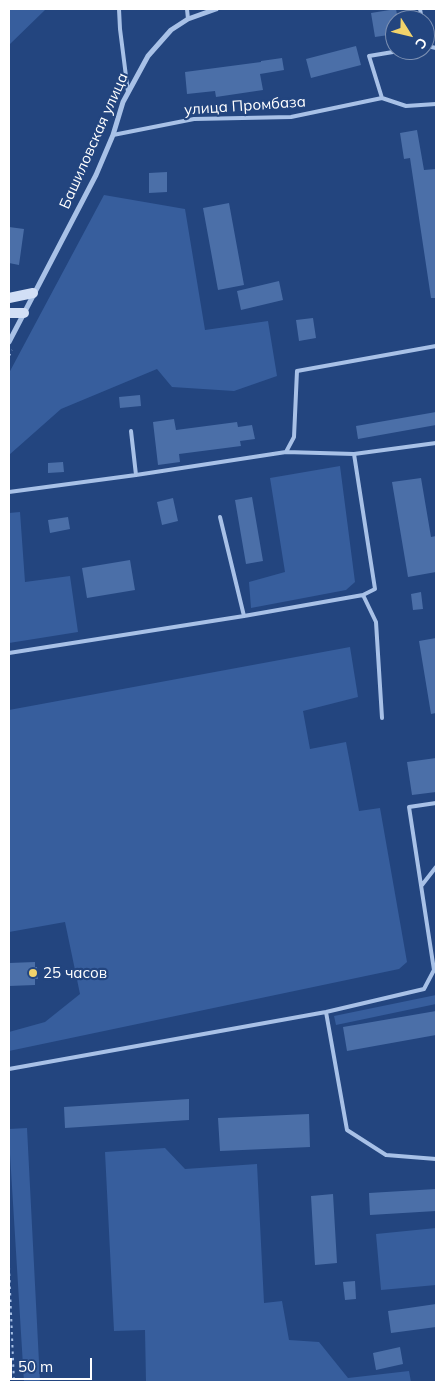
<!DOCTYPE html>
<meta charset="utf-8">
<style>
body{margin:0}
#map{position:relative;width:445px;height:1391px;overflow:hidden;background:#23457f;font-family:Mulish,sans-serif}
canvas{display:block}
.frame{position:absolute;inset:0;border:10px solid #fff;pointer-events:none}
.north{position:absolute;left:385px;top:10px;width:50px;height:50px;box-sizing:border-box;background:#23457f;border:1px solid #7b8fb2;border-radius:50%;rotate:126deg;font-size:14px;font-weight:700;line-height:20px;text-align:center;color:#fff}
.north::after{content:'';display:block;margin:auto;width:18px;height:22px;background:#f2d36b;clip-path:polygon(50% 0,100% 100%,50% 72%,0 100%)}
.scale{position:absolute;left:10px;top:1358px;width:82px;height:22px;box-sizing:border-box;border:2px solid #fff;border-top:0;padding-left:6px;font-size:15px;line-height:18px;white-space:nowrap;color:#fff;-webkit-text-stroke:4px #23457f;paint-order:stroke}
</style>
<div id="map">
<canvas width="445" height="1391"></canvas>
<div class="frame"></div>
<div class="north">С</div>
<div class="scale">50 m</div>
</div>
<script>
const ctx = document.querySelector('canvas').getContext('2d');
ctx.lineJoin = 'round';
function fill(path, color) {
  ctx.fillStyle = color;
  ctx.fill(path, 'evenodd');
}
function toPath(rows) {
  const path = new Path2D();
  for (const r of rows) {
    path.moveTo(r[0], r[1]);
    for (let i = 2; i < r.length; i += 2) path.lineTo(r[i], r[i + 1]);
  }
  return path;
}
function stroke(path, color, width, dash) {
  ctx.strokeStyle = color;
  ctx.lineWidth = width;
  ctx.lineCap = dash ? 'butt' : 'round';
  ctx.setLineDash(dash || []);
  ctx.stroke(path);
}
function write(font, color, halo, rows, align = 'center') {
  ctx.font = font + ' Mulish,sans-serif';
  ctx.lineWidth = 4.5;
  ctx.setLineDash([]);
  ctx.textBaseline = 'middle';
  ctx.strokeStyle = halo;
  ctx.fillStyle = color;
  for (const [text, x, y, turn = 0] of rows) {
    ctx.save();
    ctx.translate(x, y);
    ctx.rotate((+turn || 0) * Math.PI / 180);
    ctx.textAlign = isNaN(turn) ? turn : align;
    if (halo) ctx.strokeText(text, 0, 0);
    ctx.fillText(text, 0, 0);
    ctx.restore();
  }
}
fill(toPath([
 [9,9,46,9,9,45],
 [104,195,185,209,205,330,268,321,277,376,234,391,172,387,157,369,61,409,9,455,9,373],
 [340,466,355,582,346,590,251,608,249,582,285,572,270,478],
 [20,512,25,582,70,576,78,632,9,643,9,513],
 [350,647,358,697,303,711,310,749,346,742,359,811,380,808,407,962,399,969,9,1051,9,1032,45,1022,80,994,65,922,9,932,9,710],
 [436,995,436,1004,336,1025,334,1016],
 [27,1128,40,1382,24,1382,9,1138,9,1129],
 [165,1148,185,1169,257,1164,264,1303,282,1301,289,1340,319,1342,348,1378,409,1371,411,1382,146,1382,145,1330,114,1331,105,1152],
 [436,1228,436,1285,381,1290,376,1234]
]), '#375e9d');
fill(toPath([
 [396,9,398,20,395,20,395,34,375,37,371,13],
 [356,46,361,65,311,78,306,59],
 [282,58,284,70,260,74,263,90,216,97,215,91,187,94,185,72,261,62,261,61],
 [417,130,424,170,436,169,436,298,431,298,410,158,404,159,400,133],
 [167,172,167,192,149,193,149,173],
 [229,203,244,285,218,290,203,208],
 [9,227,24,229,19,265,9,263],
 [279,281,283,300,241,310,237,291],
 [313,318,316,338,299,341,296,320],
 [140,395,141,406,120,408,119,397],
 [436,412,436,425,358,439,356,426],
 [174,419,176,430,237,422,238,427,252,425,255,439,240,441,241,446,179,454,180,462,158,465,153,422],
 [63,462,64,472,48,473,48,463],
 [421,478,431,537,436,536,436,552,435,552,436,572,408,577,392,482],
 [252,497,263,561,246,564,235,500],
 [173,498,178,521,162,525,157,502],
 [68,517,70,529,50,533,48,520],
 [130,560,135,590,87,598,82,568],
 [421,592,423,609,413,610,411,594],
 [436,638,436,713,431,714,419,641],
 [436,758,436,792,412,795,407,762],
 [35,962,35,967,37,967,38,979,35,979,35,985,9,986,9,963],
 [436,1011,436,1035,347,1051,343,1027],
 [189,1099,189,1120,65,1128,64,1107],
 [309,1114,310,1147,220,1151,218,1118],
 [436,1189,436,1211,370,1215,369,1193],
 [333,1194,337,1263,315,1265,311,1196],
 [355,1281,356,1299,345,1300,343,1282],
 [436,1304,436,1327,391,1333,388,1311],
 [400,1347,403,1364,376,1370,373,1353]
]), '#4b6fa8');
stroke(toPath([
 [9,356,12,350],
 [9,1267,14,1382]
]), '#a8c1e7', 2, [2.5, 4]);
stroke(toPath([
 [119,9,120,29,128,92],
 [187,9,188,19],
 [420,9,422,20],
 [425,36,427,46,436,48],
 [382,98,369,56,405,50],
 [113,135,194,119,291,117,382,98,406,106,436,104],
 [131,431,136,475],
 [286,452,294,437,297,371,436,346],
 [354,454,436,443],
 [9,492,136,475,286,452,354,454,375,589,363,595,244,616,9,653],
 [220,517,244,616],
 [363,595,376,622,382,718],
 [422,885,436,867],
 [434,970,409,807,436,803],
 [326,1012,347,1130,386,1155,436,1159],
 [9,1069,326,1012,424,989,434,970,436,970]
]), '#a8c1e7', 4);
stroke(toPath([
 [9,342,96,175,113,135,123,102,148,56,171,30,188,19,216,9]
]), '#a8c1e7', 5);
stroke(toPath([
 [9,298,33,293],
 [9,313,24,313]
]), '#d2dff6', 10);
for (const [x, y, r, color] of [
 [33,973,5,"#f2d36b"]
]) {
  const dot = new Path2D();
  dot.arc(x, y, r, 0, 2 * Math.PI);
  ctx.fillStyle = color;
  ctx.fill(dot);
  stroke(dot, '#23457f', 2);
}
write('15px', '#fff', '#23457f', [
 ["улица Промбаза",245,106,-4],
 ["Башиловская улица",94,141,-66]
]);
write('15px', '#fff', '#23457f', [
 ["25 часов",43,973]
], 'left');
</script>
